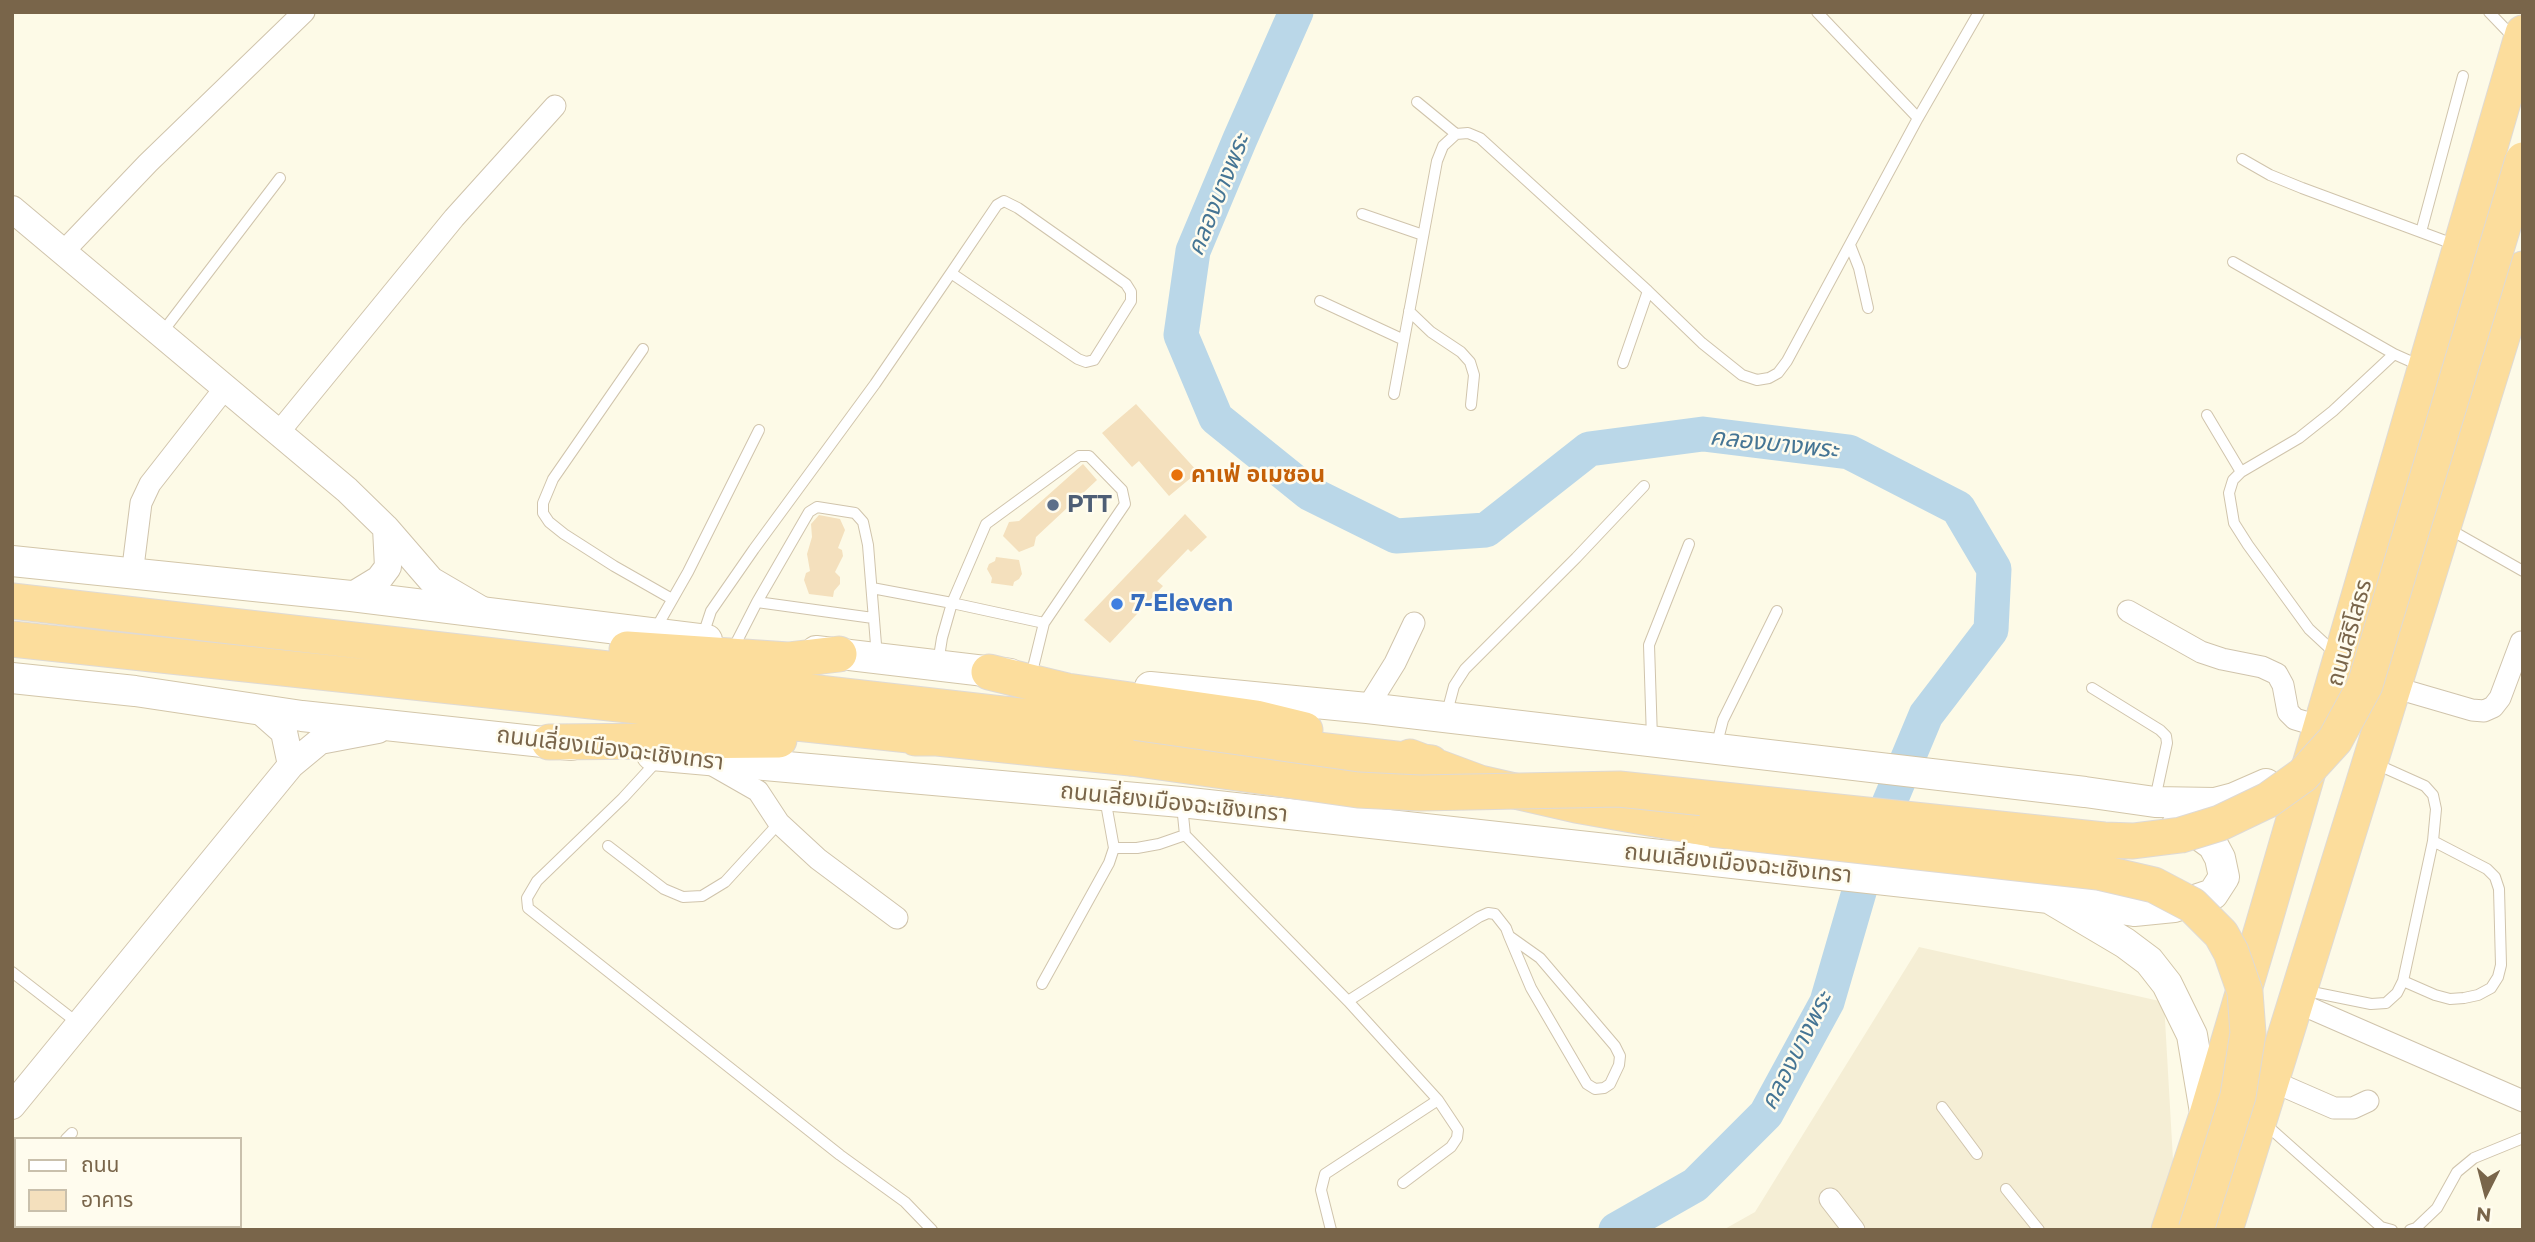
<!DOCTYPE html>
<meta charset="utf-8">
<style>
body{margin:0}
#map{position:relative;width:2535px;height:1242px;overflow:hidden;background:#fdfae7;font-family:Montserrat,"Noto Sans Thai",sans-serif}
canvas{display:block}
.frame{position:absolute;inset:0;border:14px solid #79654a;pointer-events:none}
.legend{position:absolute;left:14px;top:1137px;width:228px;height:91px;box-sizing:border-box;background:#fffcee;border:2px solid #c9c0ac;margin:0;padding:9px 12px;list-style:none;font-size:21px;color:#79654a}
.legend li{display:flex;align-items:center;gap:14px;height:35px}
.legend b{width:35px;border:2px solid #c9c0ac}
.north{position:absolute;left:2451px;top:1158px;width:70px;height:70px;-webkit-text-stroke:5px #fffcee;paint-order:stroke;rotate:186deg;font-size:19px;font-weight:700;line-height:28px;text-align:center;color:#79654a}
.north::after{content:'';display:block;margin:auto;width:24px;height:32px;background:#79654a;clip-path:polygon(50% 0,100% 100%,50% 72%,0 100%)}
</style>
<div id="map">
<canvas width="2535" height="1242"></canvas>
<div class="frame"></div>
<ul class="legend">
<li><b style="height:9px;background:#fff"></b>ถนน</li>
<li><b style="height:19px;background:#f4e0bd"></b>อาคาร</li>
</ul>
<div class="north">N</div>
</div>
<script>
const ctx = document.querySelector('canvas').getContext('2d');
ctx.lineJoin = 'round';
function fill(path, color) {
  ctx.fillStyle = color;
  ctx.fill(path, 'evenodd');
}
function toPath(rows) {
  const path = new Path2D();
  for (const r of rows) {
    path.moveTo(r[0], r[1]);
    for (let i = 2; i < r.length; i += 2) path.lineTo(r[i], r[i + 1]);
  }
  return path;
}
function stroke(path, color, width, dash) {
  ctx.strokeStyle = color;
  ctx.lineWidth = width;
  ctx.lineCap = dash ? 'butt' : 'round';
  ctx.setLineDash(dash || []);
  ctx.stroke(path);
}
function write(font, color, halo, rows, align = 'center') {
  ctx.font = font + ' Montserrat,"Noto Sans Thai",sans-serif';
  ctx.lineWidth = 5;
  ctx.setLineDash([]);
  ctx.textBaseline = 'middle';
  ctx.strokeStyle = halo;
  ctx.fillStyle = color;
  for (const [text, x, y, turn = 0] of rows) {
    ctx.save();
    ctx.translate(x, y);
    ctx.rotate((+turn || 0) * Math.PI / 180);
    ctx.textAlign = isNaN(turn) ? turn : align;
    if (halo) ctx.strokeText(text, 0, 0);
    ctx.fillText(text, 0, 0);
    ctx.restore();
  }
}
fill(toPath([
 [1919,947,2164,1002,2177,1230,1723,1230,1755,1212]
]), '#f5eed5');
stroke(toPath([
 [1296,12,1240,139,1193,251,1181,335,1216,418,1309,493,1396,536,1486,530,1589,449,1703,434,1849,452,1958,508,1994,569,1991,630,1926,715,1875,837,1827,1002,1766,1114,1695,1185,1616,1230]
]), '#bad7e8', 35);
fill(toPath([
 [1136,404,1198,472,1169,496,1139,461,1132,467,1102,433],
 [1083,464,1097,480,1036,537,1034,546,1019,552,1003,536,1009,522,1019,521],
 [1185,514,1207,537,1191,552,1188,549,1157,581,1163,586,1110,643,1084,620],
 [819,515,840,519,845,530,838,548,842,550,843,556,835,572,840,577,840,584,834,591,833,597,809,594,804,580,806,573,810,571,807,554,812,537,811,524],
 [996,557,1019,560,1022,574,1019,579,1014,582,1013,586,991,583,992,578,987,569,989,564,995,561]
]), '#f4e0bd');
const service = toPath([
 [1817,12,1918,118],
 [2489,12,2514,38],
 [1417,102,1456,134],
 [2242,159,2270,175,2302,188,2456,245],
 [1362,214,1423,235],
 [2421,232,2463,76],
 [1850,245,1859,268,1868,308],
 [2233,262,2394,354,2421,366],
 [1320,301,1404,340],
 [1409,311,1431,332,1461,352,1470,362,1474,375,1471,405],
 [161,334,280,178],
 [643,349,553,479,543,503,543,513,549,522,564,534,614,566,672,599],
 [1623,363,1648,291],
 [1394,394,1437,161,1443,146,1456,134,1468,133,1480,138,1648,291,1702,343,1742,375,1757,380,1769,378,1778,373,1787,361,1918,118,1979,12],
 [2207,415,2241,472],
 [2449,529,2523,571],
 [872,588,952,603,1044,623],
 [757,602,873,618],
 [655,630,688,572,759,430],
 [702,638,711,611,754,549,875,384,951,273,997,205,1004,201,1018,208,1126,284,1131,292,1131,301,1094,360,1086,362,1078,359,951,273],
 [736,643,757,602,809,512,817,507,855,513,863,522,868,545,877,657],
 [2337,655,2309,629,2248,545,2234,523,2229,493,2233,480,2241,472,2299,438,2333,411,2394,354],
 [938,663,942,638,952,603,986,524,1079,456,1089,456,1122,490,1125,504,1044,623,1031,676],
 [2092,688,2160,730,2166,736,2167,743,2155,799],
 [1446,716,1454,686,1465,669,1576,558,1644,486],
 [1652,739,1649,645,1689,544],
 [1716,747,1723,720,1777,611],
 [657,761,623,798,537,881,527,898,528,908,840,1155,905,1202,932,1230],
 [1182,805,1185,835,1348,1001,1438,1100,1458,1130,1457,1138,1451,1147,1403,1183],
 [608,846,664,889,683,897,702,896,725,882,779,823],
 [1114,848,1137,848,1159,844,1185,835],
 [12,972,79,1024],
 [2403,981,2435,995,2450,999,2464,998,2478,995,2491,988,2498,977,2501,965,2499,889,2495,877,2487,869,2433,841],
 [1042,984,1109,863,1114,848,1105,798],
 [2302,990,2371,1004,2386,1003,2397,993,2403,981,2433,841,2436,809,2433,795,2425,786,2376,764],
 [1348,1001,1479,917,1488,913,1495,914,1506,928,1509,936,1531,988,1587,1084,1595,1089,1604,1088,1610,1084,1619,1065,1620,1056,1615,1046,1540,958,1509,936],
 [1942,1107,1977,1154],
 [2263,1122,2381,1227,2392,1230],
 [66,1139,72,1133],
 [2006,1189,2039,1230],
 [12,1196,16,1193],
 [1331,1230,1321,1190,1325,1174,1438,1100],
 [2410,1230,2416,1228,2437,1208,2457,1172,2474,1158,2523,1138]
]);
const minor = toPath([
 [64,251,148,163,304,12],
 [279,432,454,218,555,106],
 [132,575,141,503,150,484,225,388],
 [2128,611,2201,652,2222,659,2262,667,2277,674,2283,685,2288,712,2295,719,2322,727],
 [2393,687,2472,710,2484,711,2493,707,2500,698,2521,642],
 [1367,708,1395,663,1414,623],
 [709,763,758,791,779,823,818,859,897,918],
 [2296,1002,2523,1101],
 [2272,1081,2334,1108,2353,1108,2368,1101],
 [1830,1199,1854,1230]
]);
const tertiary = toPath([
 [12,209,347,490,386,528,431,580,484,611],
 [351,596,379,579,388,567,386,528],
 [259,710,284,732,291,765],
 [12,1106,291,765,320,741,378,730]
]);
const secondary = toPath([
 [12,561,351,596,707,640],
 [816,651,1010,674],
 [12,678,135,691,302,716,571,745],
 [1150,687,1367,708,2085,792,2155,802,2215,803,2234,798,2266,784],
 [652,755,1181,802,2049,898,2125,943,2149,961,2167,984,2192,1035,2206,1118],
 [2064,900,2134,911,2174,907,2213,894,2224,877,2220,858,2213,845,2198,834,2177,825]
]);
const trunk = toPath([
 [12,601,1431,763],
 [12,639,937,738],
 [627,649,788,660,839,654],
 [989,672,1067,691,1256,718,1305,730],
 [915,738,937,738,1131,758],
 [549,742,779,740],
 [1410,757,1480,783,1576,805,1711,829],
 [2169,1230,2206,1118,2263,926,2523,33],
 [2225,1230,2523,269]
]);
stroke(service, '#d0c4ac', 12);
stroke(minor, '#d0c4ac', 23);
stroke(tertiary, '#d0c4ac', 28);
stroke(secondary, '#d3c6a9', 32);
stroke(trunk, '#dfdad4', 37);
stroke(service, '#fff', 10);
stroke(minor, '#fff', 21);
stroke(tertiary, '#fff', 26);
stroke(secondary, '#fff', 30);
stroke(trunk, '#fcdd9c', 35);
const trunkBridge = toPath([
 [1131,758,1358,790,1420,793,1619,789,2104,840,2133,841,2181,835,2220,823,2268,800,2303,775,2335,740,2365,685,2523,160],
 [1711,829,2098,872,2154,885,2192,905,2221,934,2231,952,2245,992,2248,1033,2238,1096,2196,1230]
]);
stroke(trunkBridge, '#dfdad4', 37, []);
stroke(trunkBridge, '#fcdd9c', 35);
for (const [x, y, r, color] of [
 [1177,475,7,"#e8710a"],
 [1053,505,7,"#5c6f8a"],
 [1117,604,7,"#3f7fe0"]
]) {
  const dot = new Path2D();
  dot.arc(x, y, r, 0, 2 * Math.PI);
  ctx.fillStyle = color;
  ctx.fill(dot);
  stroke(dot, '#fffcee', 2.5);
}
write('bold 23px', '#c56008', '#fffcee', [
 ["คาเฟ่ อเมซอน",1191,475]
], 'left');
write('bold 23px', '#4e5e75', '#fffcee', [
 ["PTT",1067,505]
], 'left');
write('bold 23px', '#366cbe', '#fffcee', [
 ["7-Eleven",1131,604]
], 'left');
write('23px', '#79654a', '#fffcee', [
 ["ถนนสิริโสธร",2350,633,-74],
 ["ถนนเลี่ยงเมืองฉะเชิงเทรา",610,749,7],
 ["ถนนเลี่ยงเมืองฉะเชิงเทรา",1174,803,6],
 ["ถนนเลี่ยงเมืองฉะเชิงเทรา",1738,864,6]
]);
write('italic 24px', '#457594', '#fffcee', [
 ["คลองบางพระ",1219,195,-68],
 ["คลองบางพระ",1774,444,6],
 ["คลองบางพระ",1797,1051,-63]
]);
</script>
